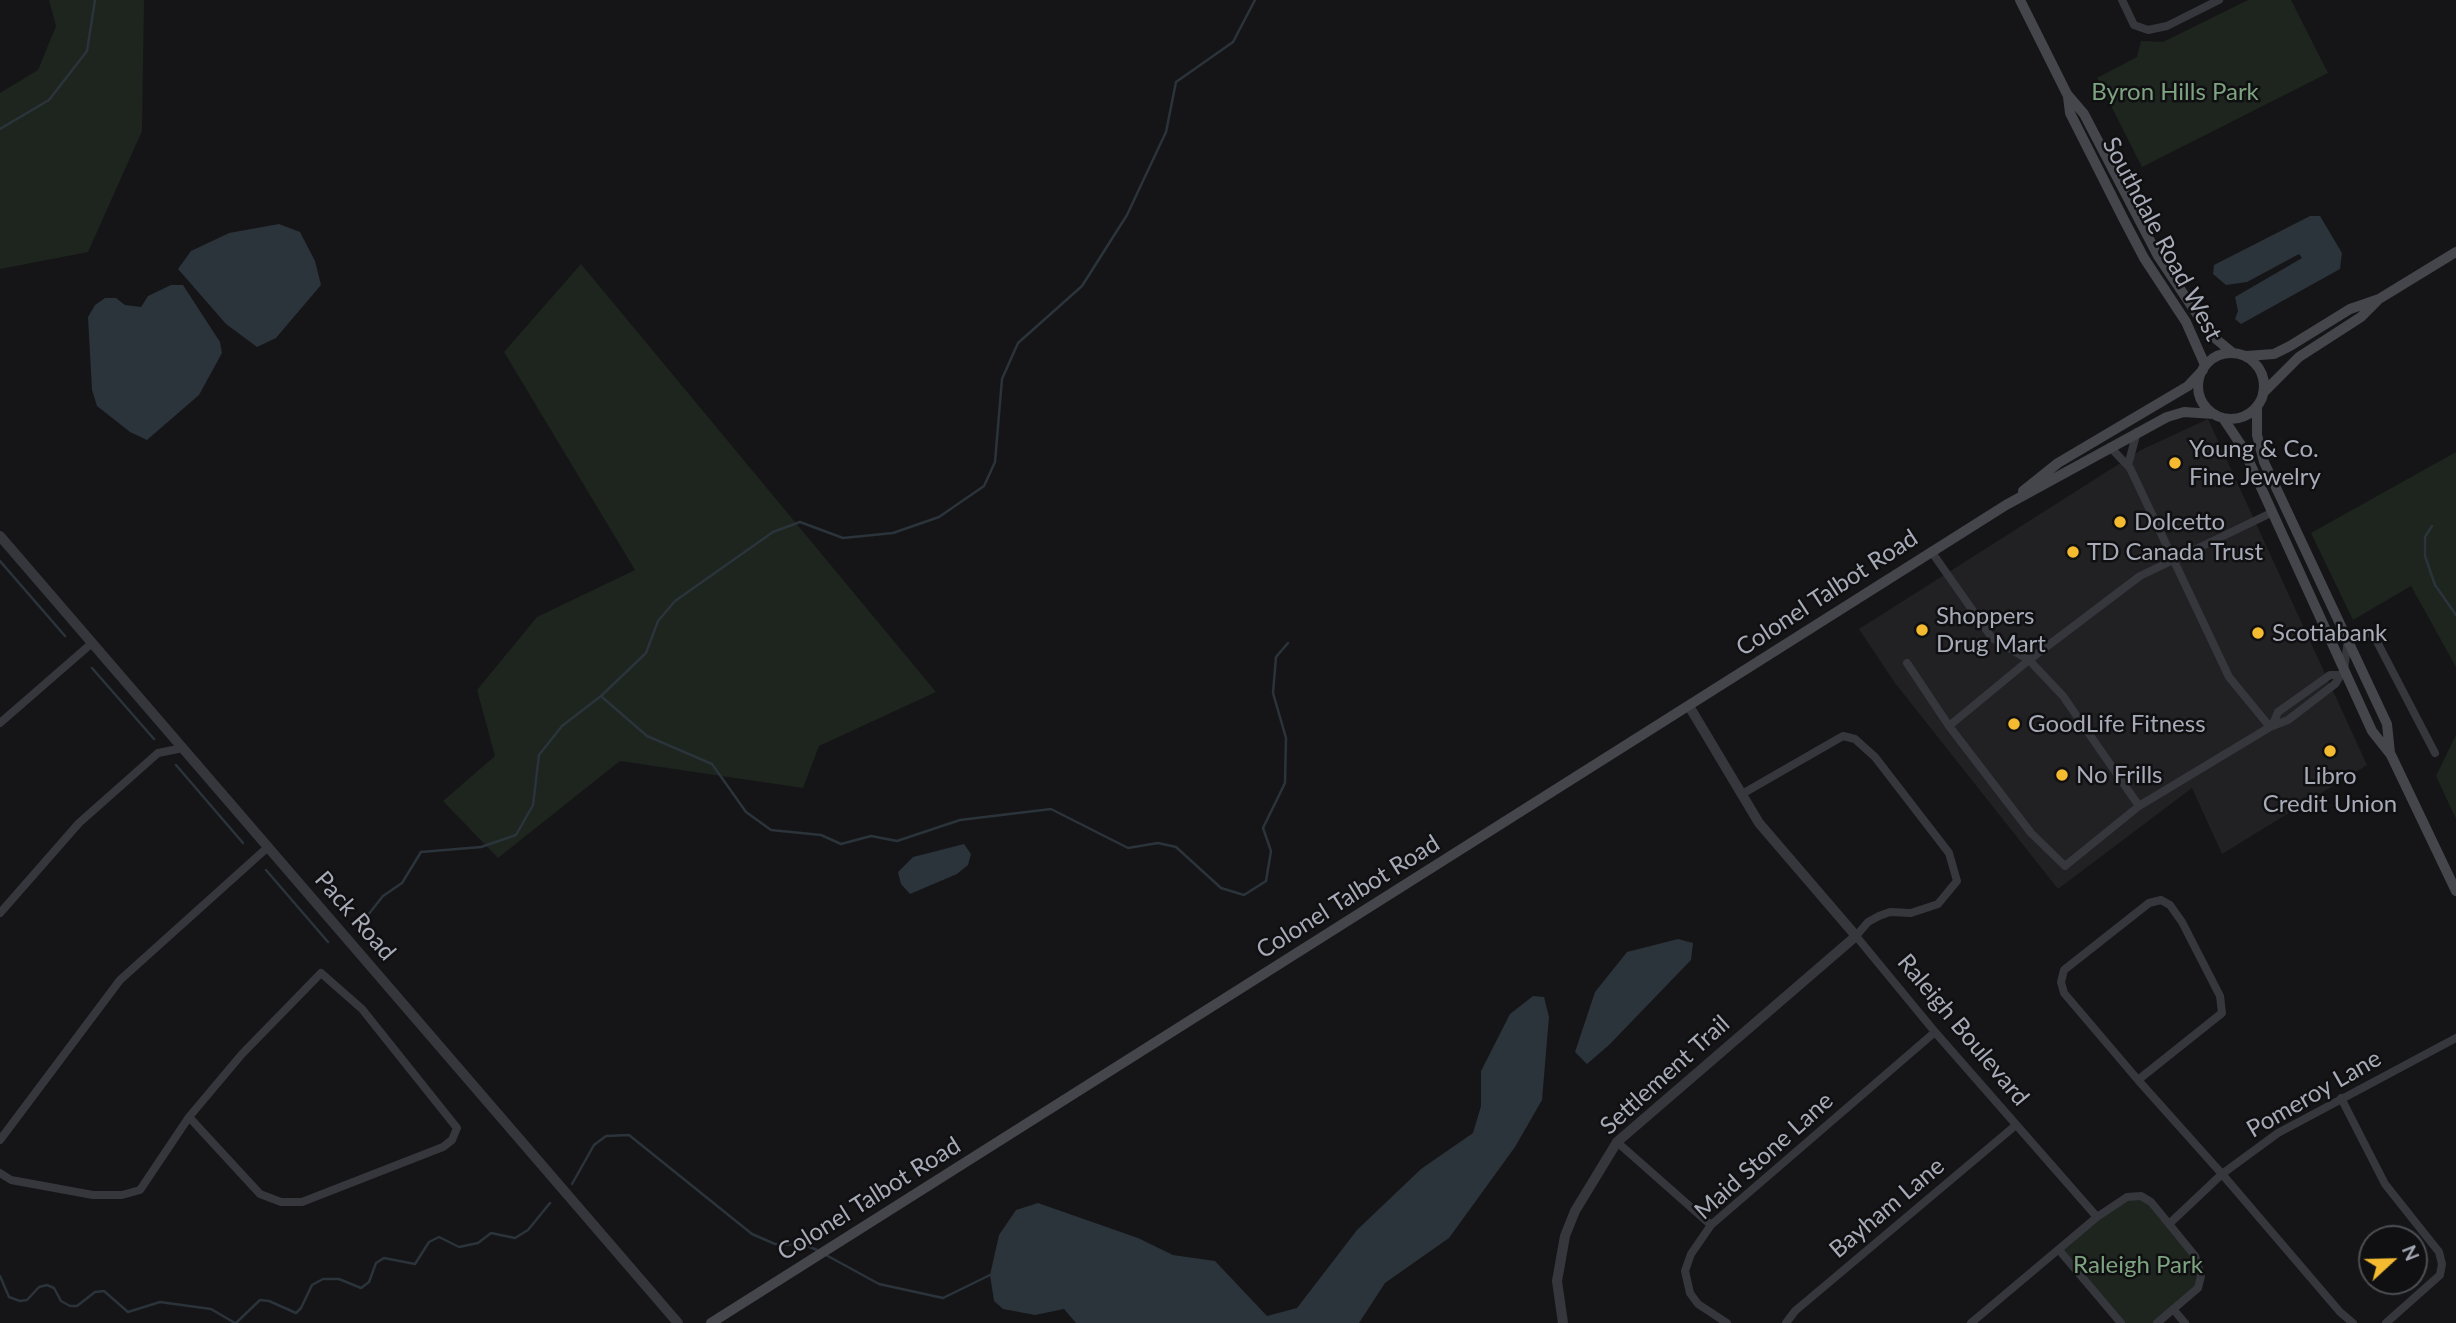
<!DOCTYPE html>
<style>
body{margin:0}
#map{position:relative;width:2456px;height:1323px;overflow:hidden;background:#151517;font-family:Lato,sans-serif}
canvas{display:block}
.north{position:absolute;left:2358px;top:1225px;width:70px;height:70px;box-sizing:border-box;background:#101012;border:2px solid #4c4e54;border-radius:50%;rotate:68deg;font-size:19px;font-weight:700;line-height:28px;text-align:center;color:#a7abb7}
.north::after{content:'';display:block;margin:auto;width:24px;height:32px;background:#f4bb30;clip-path:polygon(50% 0,100% 100%,50% 72%,0 100%)}
</style>
<div id="map">
<canvas width="2456" height="1323"></canvas>
<div class="north">N</div>
</div>
<script>
const ctx = document.querySelector('canvas').getContext('2d');
ctx.lineJoin = 'round';
function fill(path, color) {
  ctx.fillStyle = color;
  ctx.fill(path, 'evenodd');
}
function toPath(rows) {
  const path = new Path2D();
  for (const r of rows) {
    if (r.length === 3) {
      path.moveTo(r[0] + r[2], r[1]);
      path.arc(r[0], r[1], r[2], 0, 2 * Math.PI);
      continue;
    }
    path.moveTo(r[0], r[1]);
    for (let i = 2; i < r.length; i += 2) path.lineTo(r[i], r[i + 1]);
  }
  return path;
}
function stroke(path, color, width, dash) {
  ctx.strokeStyle = color;
  ctx.lineWidth = width;
  ctx.lineCap = dash ? 'butt' : 'round';
  ctx.setLineDash(dash || []);
  ctx.stroke(path);
}
function write(font, color, halo, rows, align = 'center') {
  ctx.font = font + ' Lato,sans-serif';
  ctx.lineWidth = 5;
  ctx.setLineDash([]);
  ctx.textBaseline = 'middle';
  ctx.strokeStyle = halo;
  ctx.fillStyle = color;
  for (const [text, x, y, turn = 0] of rows) {
    ctx.save();
    ctx.translate(x, y);
    ctx.rotate((+turn || 0) * Math.PI / 180);
    ctx.textAlign = isNaN(turn) ? turn : align;
    if (halo) ctx.strokeText(text, 0, 0);
    ctx.fillText(text, 0, 0);
    ctx.restore();
  }
}
fill(toPath([
 [2208,419,2367,765,2222,854,2192,788,2058,889,1895,683,1859,629,2141,450]
]), '#212124');
fill(toPath([
 [49,0,144,0,142,131,88,252,0,269,0,93,38,70,56,26],
 [2248,0,2291,0,2328,73,2142,167,2097,78,2137,57,2141,41,2163,42],
 [581,264,936,692,819,746,803,788,620,761,498,858,443,801,495,756,477,690,537,617,635,570,504,352],
 [2456,452,2456,667,2411,586,2353,620,2311,533],
 [2456,735,2456,819,2436,776],
 [2141,1196,2200,1268,2198,1288,2157,1323,2121,1323,2059,1250,2127,1197]
]), '#1d251e');
fill(toPath([
 [2310,216,2320,216,2342,253,2340,269,2241,324,2235,319,2238,311,2235,297,2302,258,2299,254,2247,282,2226,285,2213,274,2214,265],
 [279,224,300,232,315,261,321,285,276,338,257,347,226,324,178,269,191,251,229,233],
 [171,285,183,285,220,342,222,353,199,395,147,440,130,432,97,406,92,390,88,317,95,305,105,298,116,298,125,305,141,307,148,296],
 [964,844,971,854,968,865,957,874,910,894,901,884,898,872,913,857],
 [1678,939,1693,943,1691,960,1609,1045,1587,1064,1575,1052,1595,992,1627,952],
 [1533,996,1544,997,1549,1017,1542,1100,1515,1147,1449,1238,1385,1283,1359,1323,1076,1323,1064,1309,1035,1315,1003,1309,994,1301,990,1275,999,1235,1016,1210,1038,1203,1138,1238,1173,1255,1215,1261,1267,1316,1297,1308,1357,1230,1421,1169,1473,1133,1481,1106,1481,1071,1510,1014]
]), '#2b333b');
stroke(toPath([
 [0,129,49,100,87,51,95,0],
 [2432,526,2425,537,2425,556,2435,585,2456,615],
 [0,561,65,636],
 [92,668,154,739],
 [602,697,647,736,712,764,746,812,771,830,821,835,841,844,871,836,897,841,960,820,1051,809,1128,848,1158,843,1176,847,1221,888,1244,895,1266,881,1271,851,1263,828,1285,783,1286,738,1273,693,1276,657,1288,643],
 [176,765,243,843],
 [266,870,328,942],
 [360,925,383,896,402,883,421,852,481,847,516,835,533,805,539,755,562,726,601,696,646,653,658,621,675,601,773,532,800,522,843,538,893,533,939,517,984,486,995,462,1002,379,1018,343,1082,286,1127,215,1166,132,1176,82,1233,42,1255,0],
 [572,1184,594,1145,606,1136,629,1135,752,1234,775,1244,805,1245,817,1250],
 [826,1255,879,1284,943,1298,990,1275],
 [0,1276,9,1297,20,1301,27,1300,39,1287,47,1285,54,1288,61,1301,70,1306,77,1306,95,1292,104,1291,128,1312,160,1302,211,1309,235,1323],
 [236,1323,260,1300,269,1301,296,1313,301,1308,312,1285,323,1279,339,1279,361,1288,369,1282,376,1263,384,1258,415,1264,429,1242,439,1237,459,1247,478,1243,491,1233,515,1238,528,1230,550,1203]
]), '#2b333b', 2.5);
stroke(toPath([
 [2122,0,2134,25,2148,30,2167,26,2219,0],
 [2110,447,2130,468,2229,677,2270,727,2288,720,2335,684,2344,670,2348,639,2358,632,2373,634,2435,753],
 [2128,465,2137,432],
 [1931,551,1992,638,2029,660,1949,726,2031,833,2065,866,2139,806],
 [1907,663,1949,726],
 [0,723,92,643],
 [2273,724,2278,712,2330,675,2340,675],
 [2270,727,2139,806,2063,696,2029,660,2140,576,2271,513],
 [1742,794,1843,736,1855,739,1875,757,1949,853,1957,881,1938,904,1911,913,1890,912,1879,916,1868,922,1856,936,1935,1032,2097,1217],
 [0,913,79,823,158,753,183,748],
 [2138,1080,2222,1013,2220,996,2182,922,2170,905,2161,900,2149,903,2064,970,2061,982,2064,993,2138,1080,2222,1174,2340,1312,2353,1323],
 [2341,1098,2385,1184,2439,1252,2442,1264,2440,1275,2386,1323],
 [0,1140,120,980,268,847],
 [1617,1142,1711,1225],
 [0,1173,11,1180,93,1195,122,1195,140,1190,189,1117,242,1054,321,973,362,1009,457,1128,452,1140,443,1147,302,1202,281,1202,260,1194,189,1117],
 [2169,1224,2222,1174,2278,1133,2456,1038],
 [2059,1250,2121,1323],
 [2173,1309,2185,1323],
 [1727,1323,1698,1304,1690,1293,1685,1271,1691,1254,1711,1225,1935,1032],
 [1786,1323,1795,1311,2016,1125],
 [1971,1323,2097,1217,2127,1197,2141,1196,2151,1202,2195,1256,2201,1276,2198,1288,2157,1323]
]), '#36373c', 8);
stroke(toPath([
 [0,536,678,1323],
 [1563,1323,1557,1281,1565,1236,1575,1211,1617,1142,1856,936,1759,823,1689,706]
]), '#36373c', 10);
stroke(toPath([
 [2020,0,2067,94,2084,114,2158,256,2211,335,2233,353],
 [2068,97,2070,113,2123,218,2144,258,2186,322,2205,365],
 [2231,386,33],
 [2246,356,2274,354,2290,346,2350,309,2379,299,2456,252],
 [2263,393,2299,357,2361,317,2377,301],
 [2257,406,2257,435,2264,462,2387,724,2390,753],
 [2223,418,2243,448,2372,731,2391,755,2456,891],
 [2023,491,2058,463,2188,386,2203,370],
 [711,1323,2006,505,2167,417,2184,412,2214,414]
]), '#44464c', 10);
for (const [x, y, r, color] of [
 [2175,463,7,"#f4bb30"],
 [2120,522,7,"#f4bb30"],
 [2073,552,7,"#f4bb30"],
 [1922,630,7,"#f4bb30"],
 [2258,633,7,"#f4bb30"],
 [2014,724,7,"#f4bb30"],
 [2330,751,7,"#f4bb30"],
 [2062,775,7,"#f4bb30"]
]) {
  const dot = new Path2D();
  dot.arc(x, y, r, 0, 2 * Math.PI);
  ctx.fillStyle = color;
  ctx.fill(dot);
  stroke(dot, '#101012', 2.5);
}
write('24px', '#7ea381', '#101012', [
 ["Byron Hills Park",2175,92],
 ["Raleigh Park",2138,1265]
]);
write('24px', '#a7abb7', '#101012', [
 ["Southdale Road West",2162,239,62],
 ["Colonel Talbot Road",1827,593,-33],
 ["Colonel Talbot Road",1348,897,-32],
 ["Pack Road",355,916,49],
 ["Raleigh Boulevard",1963,1030,50],
 ["Settlement Trail",1665,1075,-42],
 ["Pomeroy Lane",2314,1094,-30],
 ["Maid Stone Lane",1764,1156,-42],
 ["Colonel Talbot Road",869,1199,-32],
 ["Bayham Lane",1887,1208,-40]
]);
write('24px', '#a7abb7', '#101012', [
 ["Young & Co.",2189,449],
 ["Fine Jewelry",2189,477],
 ["Dolcetto",2134,522],
 ["TD Canada Trust",2087,552],
 ["Shoppers",1936,616],
 ["Drug Mart",1936,644],
 ["Scotiabank",2272,633],
 ["GoodLife Fitness",2028,724],
 ["No Frills",2076,775],
 ["Libro",2330,776,"center"],
 ["Credit Union",2330,804,"center"]
], 'left');
</script>
